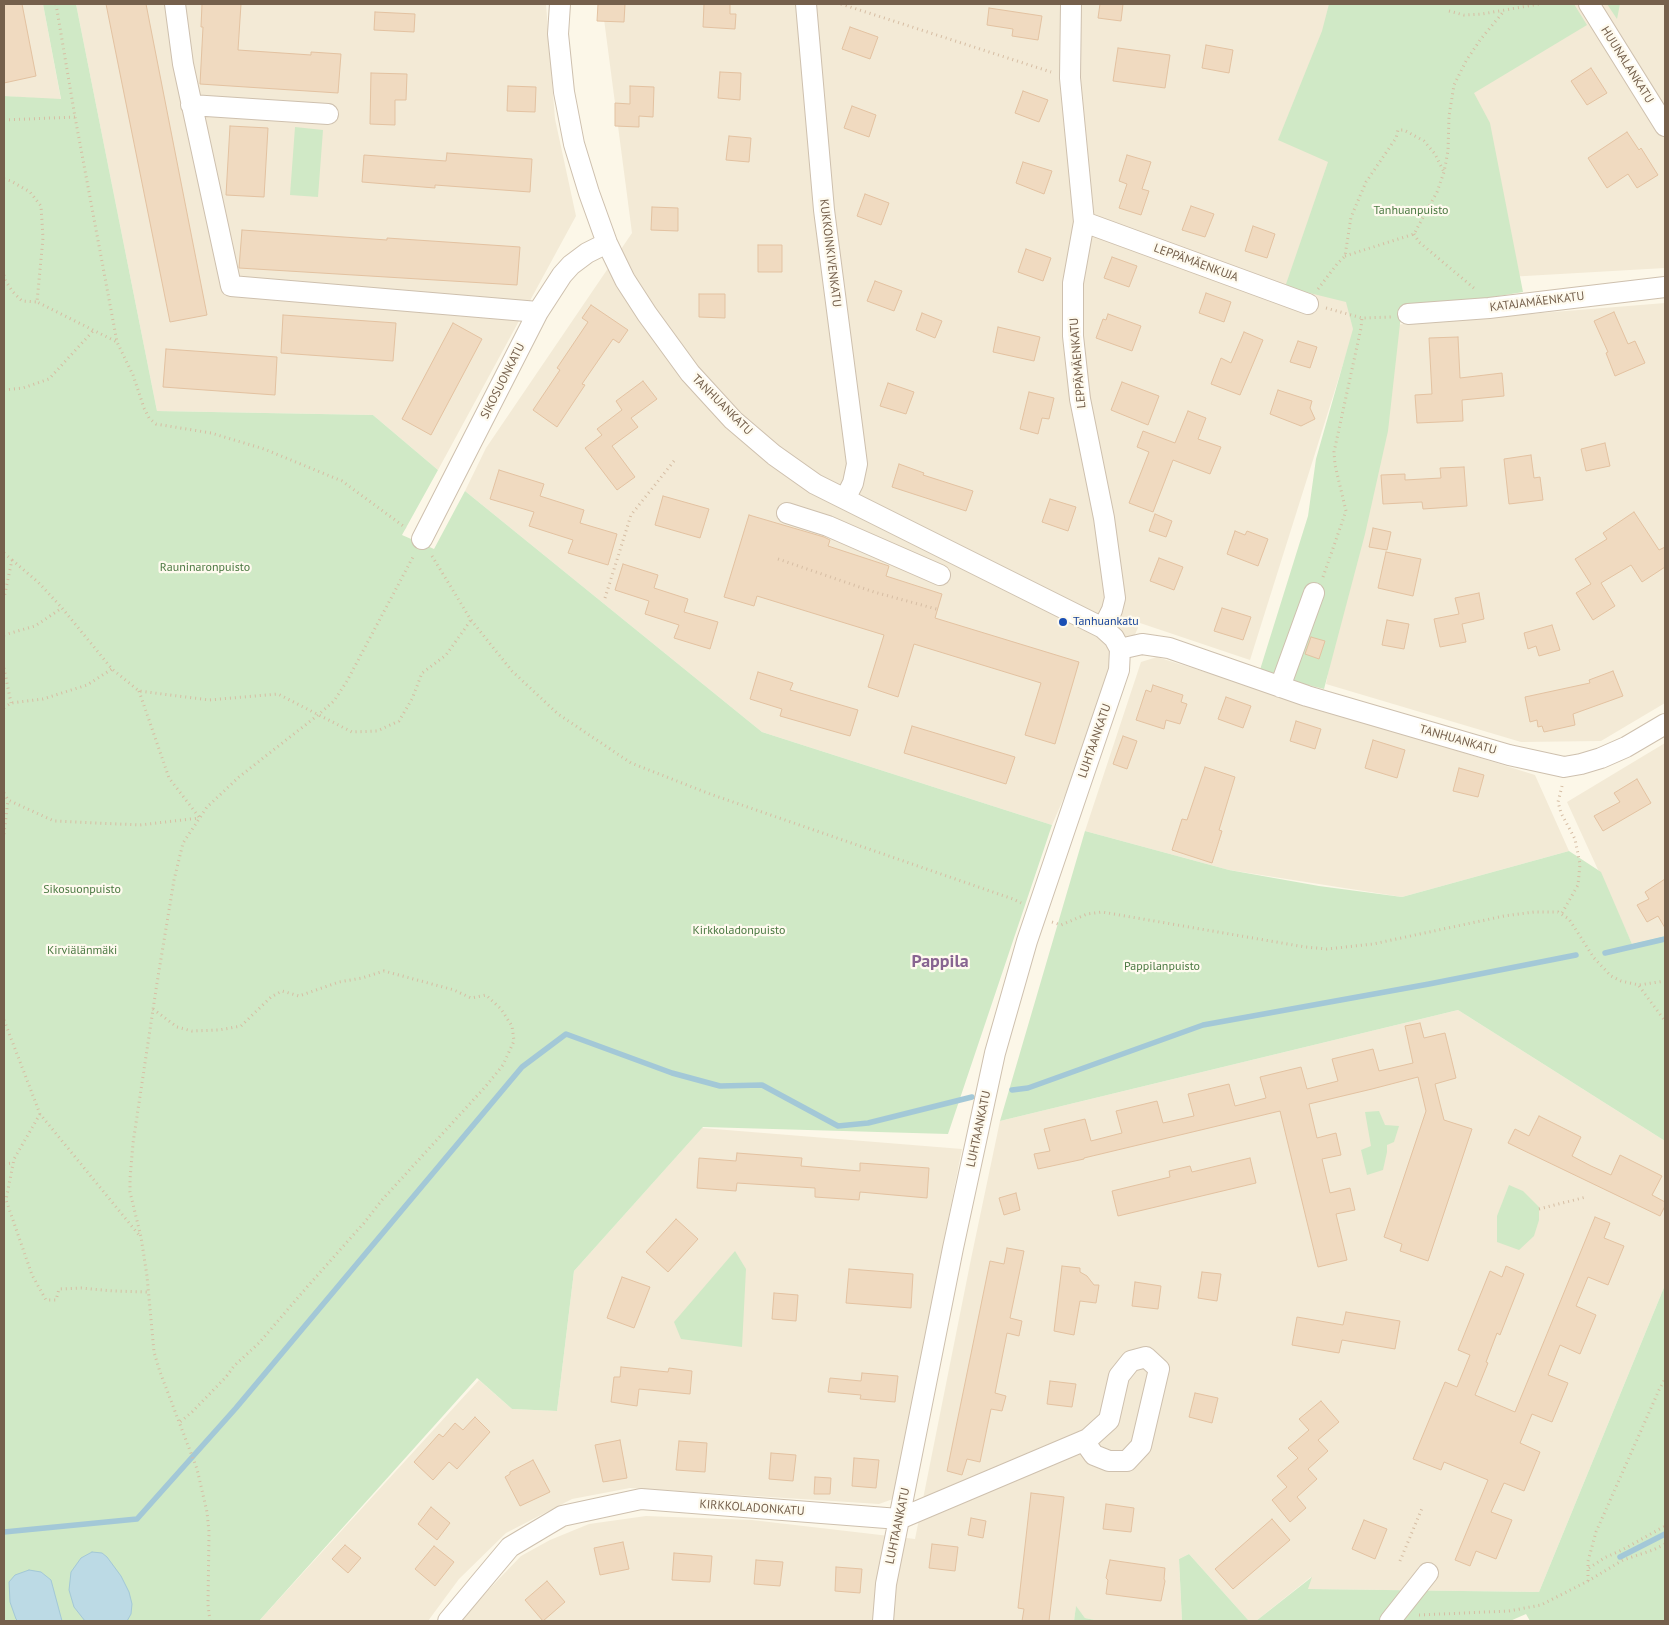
<!DOCTYPE html>
<meta charset="utf-8">
<style>
body{margin:0}
#map{position:relative;width:1669px;height:1625px;overflow:hidden;background:#fcf7e8;font-family:"PT Sans",sans-serif}
canvas{display:block}
.frame{position:absolute;inset:0;border:5px solid #75604c;pointer-events:none}
</style>
<div id="map">
<canvas width="1669" height="1625"></canvas>
<div class="frame"></div>
</div>
<script>
const ctx = document.querySelector('canvas').getContext('2d');
ctx.lineJoin = 'round';
function fill(path, color) {
  ctx.fillStyle = color;
  ctx.fill(path, 'evenodd');
}
function toPath(rows) {
  const path = new Path2D();
  for (const r of rows) {
    path.moveTo(r[0], r[1]);
    for (let i = 2; i < r.length; i += 2) path.lineTo(r[i], r[i + 1]);
  }
  return path;
}
function stroke(path, color, width, dash) {
  ctx.strokeStyle = color;
  ctx.lineWidth = width;
  ctx.lineCap = dash ? 'butt' : 'round';
  ctx.setLineDash(dash || []);
  ctx.stroke(path);
}
function write(font, color, halo, rows, align = 'center') {
  ctx.font = font + ' "PT Sans",sans-serif';
  ctx.lineWidth = 4.5;
  ctx.setLineDash([]);
  ctx.textBaseline = 'middle';
  ctx.strokeStyle = halo;
  ctx.fillStyle = color;
  for (const [text, x, y, turn = 0] of rows) {
    ctx.save();
    ctx.translate(x, y);
    ctx.rotate((+turn || 0) * Math.PI / 180);
    ctx.textAlign = isNaN(turn) ? turn : align;
    if (halo) ctx.strokeText(text, 0, 0);
    ctx.fillText(text, 0, 0);
    ctx.restore();
  }
}
fill(toPath([
 [4,4,43,4,61,100,4,96],
 [76,4,546,4,555,119,576,216,438,470,373,415,157,411],
 [602,4,1665,4,1665,268,1368,285,1250,660,1140,623,1052,825,762,732,465,491,486,448,632,233],
 [1665,303,1665,703,1601,741,1521,742,1326,684,1393,325],
 [1157,657,1535,775,1569,851,1402,897,1229,870,1085,831,1141,662],
 [1665,743,1665,936,1632,944,1567,802],
 [1458,1010,1665,1141,1665,1285,1539,1592,1307,1589,1311,1577,1256,1621,1249,1621,1189,1554,1179,1559,1182,1621,1100,1621,1085,1618,1076,1607,1074,1621,461,1621,472,1607,521,1556,550,1540,589,1524,646,1516,752,1520,915,1539,971,1259,1000,1121],
 [702,1128,962,1149,893,1499,879,1504,630,1488,572,1499,506,1533,459,1579,428,1621,259,1621,479,1380,512,1409,557,1411,574,1271]
]), '#f3ead6');
fill(toPath([
 [43,4,76,4,157,411,373,415,438,470,402,535,434,549,465,491,762,732,1052,825,948,1134,703,1127,574,1271,557,1411,512,1409,477,1378,259,1621,4,1621,4,96,61,99],
 [1329,4,1574,4,1587,25,1474,93,1490,123,1523,292,1439,306,1402,306,1388,431,1365,534,1324,689,1259,673,1308,516,1316,459,1353,329,1346,302,1285,287,1328,162,1278,140,1322,31],
 [1607,4,1620,4,1617,19],
 [295,127,323,130,318,197,290,195],
 [1085,831,1229,870,1319,886,1402,897,1569,851,1601,872,1632,944,1665,936,1665,1141,1458,1010,1000,1121],
 [1379,1111,1385,1125,1399,1126,1394,1142,1387,1145,1387,1152,1383,1170,1367,1175,1361,1150,1371,1146,1365,1112],
 [1509,1185,1523,1191,1539,1207,1539,1220,1534,1236,1519,1250,1497,1242,1497,1216],
 [735,1251,746,1269,742,1347,681,1339,674,1322],
 [1665,1285,1665,1621,1530,1621,1526,1614,1510,1621,1256,1621,1312,1577,1308,1589,1539,1592],
 [1189,1554,1249,1621,1182,1621,1179,1559],
 [1076,1606,1085,1618,1100,1621,1074,1621]
]), '#d0e9c6');
const water = toPath([
 [92,1552,102,1553,107,1557,121,1576,129,1592,132,1604,131,1614,127,1621,85,1621,74,1607,69,1590,71,1572,81,1558,92,1552],
 [29,1570,41,1572,51,1580,62,1621,18,1621,16,1619,10,1602,9,1582,15,1575,29,1570]
]);
fill(water, '#bcdae5');
stroke(water, '#a3c8d7', 1);
stroke(toPath([
 [1605,953,1665,939],
 [1012,1090,1028,1088,1203,1025,1429,984,1576,955],
 [4,1532,137,1519,236,1408,522,1067,566,1034,672,1073,720,1086,762,1085,838,1126,868,1123,972,1097],
 [1620,1557,1665,1534]
]), '#a3c8d7', 5.5);
const building = toPath([
 [4,4,22,4,36,76,4,83,4,4],
 [106,4,146,4,207,315,170,322,106,4],
 [202,4,241,4,238,50,311,55,311,52,341,54,338,93,200,84,203,27,201,27,202,4],
 [598,4,625,4,624,22,597,21,598,4],
 [704,4,730,4,730,14,736,14,735,29,703,27,704,4],
 [1100,4,1123,4,1121,21,1098,18,1100,4],
 [989,8,1042,16,1038,40,1012,36,1013,29,987,25,989,8],
 [375,12,415,14,414,32,374,30,375,12],
 [850,27,878,37,870,59,842,49,850,27],
 [1206,45,1233,50,1229,73,1202,68,1206,45],
 [1118,48,1170,55,1165,88,1113,81,1118,48],
 [1591,68,1607,93,1587,105,1571,81,1591,68],
 [720,72,741,73,740,100,718,98,720,72],
 [371,73,407,74,406,100,395,100,395,125,370,124,371,73],
 [508,86,536,87,535,112,507,111,508,86],
 [630,86,654,87,653,117,639,116,639,127,615,126,615,103,630,104,630,86],
 [1023,91,1048,100,1039,122,1015,113,1023,91],
 [852,106,876,115,869,137,844,128,852,106],
 [230,126,268,128,264,197,226,195,230,126],
 [1627,132,1639,150,1641,148,1658,175,1637,188,1628,174,1607,188,1588,158,1627,132],
 [729,136,751,138,749,162,726,160,729,136],
 [447,153,532,159,530,192,435,185,435,188,362,182,364,155,446,161,447,153],
 [1127,155,1151,162,1142,189,1149,191,1141,215,1119,208,1127,184,1119,181,1127,155],
 [1023,162,1052,171,1044,194,1016,183,1023,162],
 [865,194,889,203,881,225,857,216,865,194],
 [1191,206,1214,214,1205,237,1182,230,1191,206],
 [652,207,678,208,678,231,651,230,652,207],
 [1253,226,1275,234,1267,258,1245,251,1253,226],
 [242,230,387,240,387,238,520,247,517,285,239,268,242,230],
 [758,245,782,245,782,272,758,272,758,245],
 [1026,249,1051,258,1043,281,1018,272,1026,249],
 [1112,257,1137,266,1129,287,1104,278,1112,257],
 [875,281,902,291,894,311,867,301,875,281],
 [1206,293,1231,302,1224,322,1199,313,1206,293],
 [699,294,725,294,725,318,699,317,699,294],
 [591,305,628,330,619,343,613,339,582,384,585,385,557,427,533,410,560,370,557,368,588,322,582,318,591,305],
 [1614,312,1628,344,1635,341,1645,363,1615,376,1606,353,1608,352,1594,321,1614,312],
 [922,313,942,321,935,338,916,330,922,313],
 [1108,314,1141,326,1132,351,1096,338,1103,319,1106,320,1108,314],
 [283,315,396,323,393,361,281,353,283,315],
 [453,323,482,339,431,435,402,419,453,323],
 [998,327,1040,337,1034,361,993,352,998,327],
 [1244,332,1263,340,1240,395,1211,384,1221,358,1231,363,1244,332],
 [1458,337,1460,378,1502,373,1504,396,1462,400,1463,421,1417,423,1415,395,1432,394,1429,338,1458,337],
 [1298,341,1317,347,1310,368,1290,362,1298,341],
 [166,349,277,357,275,395,163,387,166,349],
 [643,381,657,399,631,418,638,427,612,446,635,477,617,490,585,448,602,435,597,429,622,410,616,401,643,381],
 [1122,382,1159,396,1148,425,1111,410,1122,382],
 [888,383,914,392,906,414,880,406,888,383],
 [1278,390,1312,401,1310,408,1315,419,1301,426,1270,414,1278,390],
 [1029,392,1054,398,1049,419,1042,418,1038,434,1020,429,1029,392],
 [1188,411,1206,418,1198,439,1221,447,1210,474,1173,460,1153,512,1129,503,1149,452,1137,447,1143,431,1175,443,1188,411],
 [1605,443,1610,466,1586,471,1581,449,1605,443],
 [1531,455,1534,478,1540,477,1543,500,1509,504,1504,459,1531,455],
 [899,464,924,473,923,475,973,491,966,511,892,487,899,464],
 [1464,467,1467,506,1423,509,1422,502,1383,504,1381,475,1405,474,1405,480,1441,478,1440,468,1464,467],
 [499,470,544,484,540,496,584,510,580,523,617,534,608,565,568,553,573,540,529,526,534,512,490,499,499,470],
 [663,496,709,509,700,538,655,525,663,496],
 [1050,499,1076,507,1068,531,1042,522,1050,499],
 [1634,512,1659,550,1665,547,1665,567,1642,582,1631,565,1601,583,1615,606,1593,620,1576,593,1591,584,1575,559,1607,539,1603,533,1634,512],
 [1155,514,1172,521,1166,537,1149,531,1155,514],
 [749,515,824,537,830,540,828,546,889,566,886,576,942,594,935,618,1079,662,1055,744,1025,735,1041,683,914,644,898,697,868,687,884,635,757,596,754,606,724,597,749,515],
 [1373,528,1391,532,1387,550,1369,547,1373,528],
 [1235,531,1245,535,1247,531,1268,539,1258,566,1227,554,1235,531],
 [1386,552,1421,559,1413,596,1378,588,1386,552],
 [1159,558,1183,567,1174,590,1150,581,1159,558],
 [623,564,658,575,654,588,688,599,684,612,718,622,710,649,674,638,679,625,645,614,649,601,615,590,623,564],
 [1479,593,1484,619,1462,624,1466,642,1440,647,1434,619,1459,614,1455,598,1479,593],
 [1222,608,1251,617,1243,640,1214,631,1222,608],
 [1387,620,1409,624,1404,649,1382,645,1387,620],
 [1552,625,1560,650,1539,656,1536,646,1528,649,1524,633,1552,625],
 [1311,637,1325,641,1319,659,1305,654,1311,637],
 [1613,671,1623,696,1573,714,1575,725,1544,732,1542,726,1538,727,1537,720,1530,722,1525,697,1590,683,1589,680,1613,671],
 [758,672,793,683,790,690,858,710,850,736,780,716,782,709,750,699,758,672],
 [1153,685,1183,695,1181,702,1187,704,1180,724,1166,720,1164,729,1136,720,1146,690,1151,692,1153,685],
 [1226,697,1251,706,1243,728,1218,719,1226,697],
 [1296,721,1321,729,1315,749,1290,741,1296,721],
 [912,726,1015,757,1006,784,904,753,912,726],
 [1123,736,1137,741,1127,769,1113,764,1123,736],
 [1373,740,1405,750,1397,778,1365,768,1373,740],
 [1205,767,1235,777,1219,830,1222,831,1212,863,1172,850,1182,819,1187,820,1205,767],
 [1459,768,1484,775,1478,797,1453,791,1459,768],
 [1637,779,1651,803,1603,831,1594,816,1620,802,1614,793,1637,779],
 [1665,879,1665,928,1658,916,1647,922,1637,905,1649,899,1645,892,1665,879],
 [1420,1023,1424,1038,1445,1033,1456,1078,1435,1084,1444,1120,1472,1129,1428,1261,1400,1251,1402,1244,1384,1237,1426,1111,1418,1077,1372,1089,1309,1104,1317,1138,1336,1133,1341,1155,1322,1159,1330,1193,1350,1188,1355,1210,1336,1214,1347,1260,1318,1267,1280,1111,1084,1158,1084,1159,1038,1169,1034,1154,1050,1151,1044,1129,1085,1119,1091,1141,1122,1133,1116,1111,1157,1101,1163,1123,1194,1116,1188,1094,1229,1084,1235,1106,1266,1098,1260,1077,1301,1067,1307,1089,1338,1081,1332,1059,1373,1049,1379,1071,1413,1063,1405,1026,1420,1023],
 [1539,1116,1581,1137,1572,1156,1591,1166,1611,1175,1620,1155,1662,1176,1652,1195,1665,1202,1665,1206,1660,1216,1508,1143,1515,1129,1529,1136,1539,1116],
 [737,1153,802,1158,801,1166,860,1171,860,1163,929,1168,927,1198,860,1192,859,1200,815,1197,815,1188,737,1183,736,1191,697,1188,699,1158,736,1161,737,1153],
 [1250,1158,1256,1183,1118,1216,1112,1191,1170,1177,1169,1171,1190,1166,1192,1172,1250,1158],
 [1016,1193,1020,1210,1004,1215,999,1198,1016,1193],
 [1595,1217,1610,1223,1604,1238,1624,1246,1608,1285,1588,1277,1576,1306,1596,1315,1580,1354,1560,1345,1548,1375,1568,1383,1552,1422,1532,1414,1520,1443,1540,1452,1524,1491,1504,1483,1491,1512,1512,1520,1496,1559,1476,1551,1470,1566,1455,1560,1488,1480,1444,1462,1441,1470,1413,1459,1445,1382,1457,1387,1470,1355,1458,1350,1490,1271,1502,1277,1506,1266,1524,1274,1500,1335,1497,1333,1486,1362,1488,1363,1475,1395,1515,1412,1595,1217],
 [676,1219,698,1239,668,1272,646,1252,676,1219],
 [1007,1248,1024,1251,1010,1318,1022,1321,1019,1336,1007,1333,995,1393,1006,1396,1002,1411,991,1409,980,1462,967,1459,962,1475,947,1471,990,1261,1004,1264,1007,1248],
 [1062,1266,1080,1268,1080,1272,1087,1276,1094,1285,1099,1285,1096,1303,1080,1301,1074,1335,1054,1331,1062,1266],
 [849,1269,913,1274,911,1308,846,1303,849,1269],
 [1202,1272,1221,1274,1217,1301,1198,1298,1202,1272],
 [622,1277,650,1287,634,1328,607,1318,622,1277],
 [1135,1282,1161,1286,1158,1309,1132,1306,1135,1282],
 [774,1293,798,1295,796,1321,772,1319,774,1293],
 [1346,1312,1400,1321,1395,1349,1342,1340,1339,1353,1292,1345,1297,1317,1343,1325,1346,1312],
 [621,1367,668,1372,669,1368,692,1371,690,1394,639,1389,637,1406,611,1402,614,1377,620,1377,621,1367],
 [862,1373,898,1376,895,1402,860,1399,861,1395,828,1392,830,1378,861,1381,862,1373],
 [1050,1381,1076,1384,1072,1407,1047,1404,1050,1381],
 [1195,1393,1218,1398,1212,1423,1189,1417,1195,1393],
 [1321,1401,1339,1422,1318,1440,1328,1451,1308,1469,1317,1479,1297,1497,1306,1508,1290,1522,1272,1500,1287,1487,1277,1476,1298,1458,1288,1448,1309,1430,1299,1419,1321,1401],
 [475,1417,490,1432,457,1469,449,1462,433,1480,414,1462,439,1434,443,1437,455,1423,463,1430,475,1417],
 [620,1440,627,1478,603,1482,595,1445,620,1440],
 [679,1441,707,1443,705,1472,676,1470,679,1441],
 [771,1453,796,1455,793,1481,769,1479,771,1453],
 [854,1458,879,1460,876,1488,852,1486,854,1458],
 [533,1460,550,1492,520,1506,505,1477,510,1474,510,1472,533,1460],
 [815,1477,831,1478,830,1494,814,1494,815,1477],
 [1031,1493,1064,1497,1049,1621,1022,1621,1024,1609,1018,1608,1031,1493],
 [1106,1504,1134,1508,1131,1532,1103,1529,1106,1504],
 [431,1507,450,1523,437,1540,418,1524,431,1507],
 [971,1518,986,1521,983,1538,968,1535,971,1518],
 [1272,1519,1290,1540,1233,1589,1215,1569,1272,1519],
 [1364,1520,1387,1529,1375,1559,1352,1549,1364,1520],
 [623,1542,629,1569,600,1575,594,1548,623,1542],
 [932,1544,958,1547,955,1571,929,1568,932,1544],
 [345,1545,361,1558,348,1573,332,1559,345,1545],
 [434,1546,454,1562,435,1586,415,1569,434,1546],
 [674,1553,712,1556,710,1582,672,1580,674,1553],
 [756,1560,783,1562,780,1586,754,1584,756,1560],
 [1110,1560,1165,1568,1164,1579,1165,1581,1161,1601,1106,1594,1108,1580,1106,1578,1110,1560],
 [836,1567,862,1569,860,1593,835,1591,836,1567],
 [547,1581,565,1602,543,1621,525,1600,547,1581]
]);
fill(building, '#f0dac0');
stroke(building, '#e3c2a1', 1);
const minor = toPath([
 [175,4,183,64,231,286,538,312],
 [560,4,558,34,564,92,574,144,589,193,607,243,625,280,647,314,690,373,733,420,774,455,815,484,1103,628,1114,638,1120,649,1119,670,1027,941,995,1053,953,1248,895,1539,886,1584,883,1621],
 [806,4,824,210,857,464,853,483,845,499],
 [1071,4,1070,78,1084,222,1073,283,1073,336,1080,399,1104,518,1115,598,1112,610,1103,628],
 [1589,4,1665,126],
 [191,105,328,114],
 [1084,222,1308,304],
 [1408,314,1489,308,1665,287],
 [787,513,828,526,940,575],
 [422,539,538,312,562,275,571,265,587,253,607,243],
 [1120,649,1142,644,1169,648,1307,696,1509,755,1564,767,1581,764,1601,758,1626,747,1665,724],
 [1280,687,1314,593],
 [448,1621,510,1547,562,1516,641,1499,899,1519,1088,1439,1109,1420,1119,1376,1131,1361,1146,1357,1159,1369,1141,1446,1127,1461,1109,1461,1094,1455,1084,1441],
 [1390,1621,1428,1573]
]);
stroke(minor, '#cec0ae', 22);
stroke(toPath([
 [56,4,75,117,117,342,133,375,144,408,149,418,156,424,211,433,264,449,342,481,406,528],
 [841,4,1051,72],
 [1449,11,1464,15,1482,14,1539,4],
 [4,120,75,117],
 [4,179,11,181,30,192,41,206,43,238,37,302,117,342],
 [1414,234,1419,242,1475,289],
 [1345,256,1414,234,1437,192,1444,172,1448,151,1449,116,1454,85,1466,61,1480,40,1504,11],
 [4,275,5,280,13,292,22,301,37,302],
 [1318,289,1337,264,1345,256,1351,217,1366,182,1396,138,1398,130,1404,130,1424,141,1435,154,1444,172],
 [1326,308,1362,318,1391,317],
 [4,390,23,388,49,379,93,331],
 [4,553,12,560,4,598],
 [432,556,471,620,512,671,558,714,631,763,710,794,1013,899,1021,903],
 [778,559,874,592,940,610],
 [12,560,38,582,62,608],
 [1323,577,1346,511,1335,465,1334,452,1361,328,1362,318],
 [605,598,631,515,674,461],
 [4,635,35,626,62,608,112,669,139,691,209,700,278,694,352,732,377,731,399,721,412,699,422,673,446,655,471,620],
 [4,668,11,703],
 [139,691,169,778,199,817],
 [4,708,11,703,43,699,87,685,112,669],
 [1562,786,1558,802,1561,813,1575,839,1580,864,1578,885,1562,913],
 [4,793,8,800,54,821,140,825,199,818],
 [4,834,8,800],
 [1052,922,1061,925,1087,914,1102,912,1305,947,1327,949,1373,944,1504,916,1534,912,1558,912,1569,919,1594,958,1611,976,1621,981,1639,985,1665,981],
 [1639,986,1665,1021],
 [153,1009,177,1027,192,1031,219,1030,241,1026,271,997,282,991,299,996,339,982,362,978,384,971,454,990,471,998,486,995,501,1009,512,1026,514,1041,503,1065,486,1086,382,1200,364,1223,307,1287,259,1343,234,1366,226,1377,192,1412,180,1422],
 [4,1020,40,1114,139,1235],
 [40,1114,14,1159,6,1200,32,1275,46,1300,56,1300,59,1289,81,1288,113,1291,148,1292],
 [4,1164,13,1163],
 [1539,1209,1586,1197],
 [1400,1561,1423,1506],
 [1589,1568,1604,1558,1622,1550,1665,1526],
 [1588,1581,1588,1561,1596,1532,1659,1390,1665,1379],
 [1419,1615,1509,1611,1541,1605,1588,1581,1623,1560,1653,1550,1665,1544],
 [210,1621,208,1605,209,1532,207,1512,197,1469,160,1372,154,1352,147,1276,141,1237,130,1192,130,1179,133,1143,157,983,174,880,183,843,207,807,239,777,318,715,334,701,347,681,414,555]
]), '#d6bda3', 3, [1, 4]);
stroke(minor, '#fff', 20);
for (const [x, y, r, color] of [
 [1063,622,5,"#1a4fb4"]
]) {
  const dot = new Path2D();
  dot.arc(x, y, r, 0, 2 * Math.PI);
  ctx.fillStyle = color;
  ctx.fill(dot);
  stroke(dot, '#fefaee', 2);
}
write('12px', '#75604c', '#fefaee', [
 ["HUUNALANKATU",1627,65,58],
 ["KUKKOINKIVENKATU",830,253,83],
 ["LEPPÄMÄENKUJA",1196,263,20],
 ["KATAJAMÄENKATU",1537,302,-7],
 ["LEPPÄMÄENKATU",1078,363,-95],
 ["SIKOSUONKATU",503,381,-63],
 ["TANHUANKATU",722,405,45],
 ["TANHUANKATU",1458,740,16],
 ["LUHTAANKATU",1095,741,-71],
 ["LUHTAANKATU",979,1129,-78],
 ["KIRKKOLADONKATU",752,1508,4],
 ["LUHTAANKATU",898,1526,-78]
]);
write('12px', '#4d7a44', '#fefaee', [
 ["Tanhuanpuisto",1411,211],
 ["Rauninaronpuisto",205,568],
 ["Sikosuonpuisto",82,890],
 ["Kirkkoladonpuisto",739,931],
 ["Kirviälänmäki",82,951],
 ["Pappilanpuisto",1162,967]
]);
write('12px', '#164399', '#fefaee', [
 ["Tanhuankatu",1073,622]
], 'left');
write('bold 18px', '#886491', '#fefaee', [
 ["Pappila",940,962]
]);
</script>
